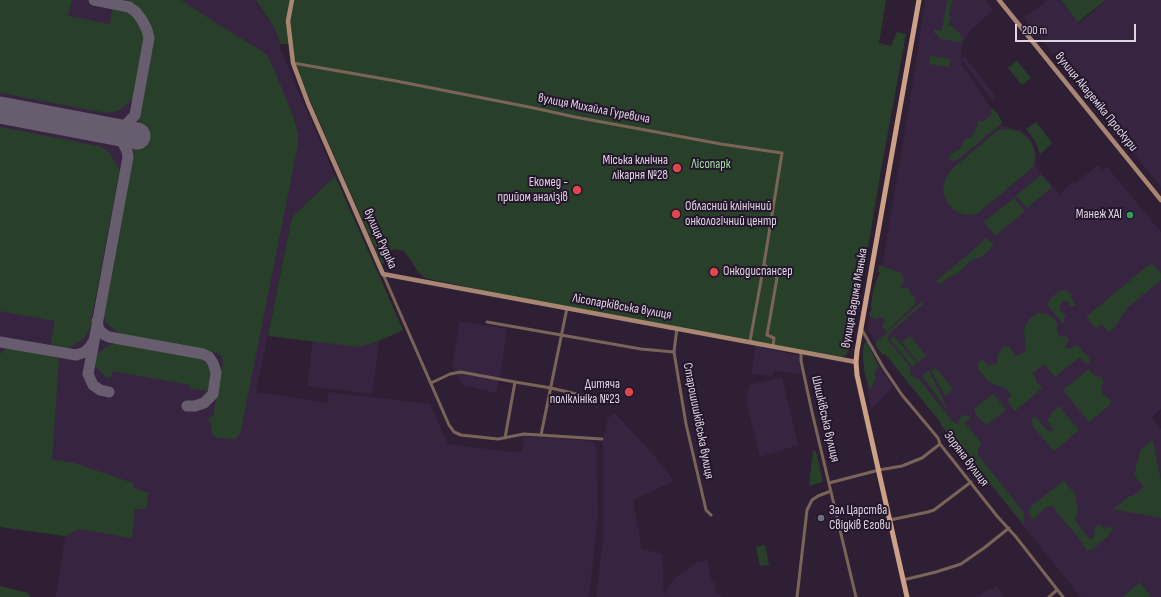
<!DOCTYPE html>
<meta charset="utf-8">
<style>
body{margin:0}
#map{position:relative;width:1161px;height:597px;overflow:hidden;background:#2e1f35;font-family:"Sofia Sans Condensed",sans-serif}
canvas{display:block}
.scale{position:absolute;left:1015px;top:24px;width:121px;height:18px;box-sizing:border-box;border:2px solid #ded4e3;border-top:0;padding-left:5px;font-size:12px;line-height:14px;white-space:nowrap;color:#ded4e3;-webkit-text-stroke:3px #24162b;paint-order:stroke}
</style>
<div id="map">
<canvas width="1161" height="597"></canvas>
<div class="scale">200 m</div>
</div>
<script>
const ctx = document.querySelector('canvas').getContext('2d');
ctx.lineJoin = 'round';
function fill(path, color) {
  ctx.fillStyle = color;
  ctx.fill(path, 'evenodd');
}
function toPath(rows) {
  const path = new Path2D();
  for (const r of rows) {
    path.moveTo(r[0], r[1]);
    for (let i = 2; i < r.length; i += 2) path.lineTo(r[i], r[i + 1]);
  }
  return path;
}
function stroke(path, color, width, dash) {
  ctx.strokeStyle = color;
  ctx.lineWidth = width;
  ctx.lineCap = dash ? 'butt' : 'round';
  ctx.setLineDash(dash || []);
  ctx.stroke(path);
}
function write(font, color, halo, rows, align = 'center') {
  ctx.font = font + ' "Sofia Sans Condensed",sans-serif';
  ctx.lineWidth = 4;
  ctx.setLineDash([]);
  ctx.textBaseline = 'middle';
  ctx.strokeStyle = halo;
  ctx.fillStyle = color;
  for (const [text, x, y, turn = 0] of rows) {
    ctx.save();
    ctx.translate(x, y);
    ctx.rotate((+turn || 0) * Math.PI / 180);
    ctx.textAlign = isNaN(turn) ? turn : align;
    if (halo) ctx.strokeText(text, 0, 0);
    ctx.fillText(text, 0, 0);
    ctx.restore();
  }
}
fill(toPath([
 [0,0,255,0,275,29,281,51,335,176,292,217,256,392,327,403,328,392,430,404,448,444,521,453,524,436,592,441,597,448,598,515,589,597,56,597,65,536,0,527],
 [925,0,986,0,993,10,971,30,964,40,961,49,961,58,964,56,996,97,992,100,961,59,961,63,1002,125,1006,127,1020,130,1031,138,1037,156,1036,166,1059,194,1073,182,1076,183,1098,165,1103,171,1107,167,1161,232,1161,409,1152,417,1153,419,1161,429,1161,597,1152,597,1140,582,1122,597,1081,597,885,354,883,355,876,346,876,342,867,329,884,254,913,82],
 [1048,0,1060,0,1079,23,1107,0,1161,0,1161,187,1024,18],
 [460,321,507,329,500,378,496,393,463,385,452,366],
 [313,341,359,347,379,341,372,394,307,386],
 [756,346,799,356,801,374,775,371,771,376,751,374],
 [878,364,893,387,871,410,868,391,873,372],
 [782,377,798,445,760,457,746,401,749,385],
 [615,413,651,452,674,481,633,500,642,549,662,554,664,595,674,579,697,562,707,560,712,582,714,582,717,594,721,594,722,597,596,597,603,541,603,438,608,418],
 [997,586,1004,597,976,597,987,590,989,590]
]), '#372440');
fill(toPath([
 [0,0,72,0,68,16,110,24,112,9,124,11,129,13,137,20,140,24,143,30,145,42,134,94,132,99,127,104,121,109,114,112,107,113,0,93],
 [125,0,181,0,216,23,260,50,267,55,275,72,292,113,298,134,298,144,241,430,239,436,235,439,218,438,213,435,211,431,212,423,208,421,209,417,213,417,223,361,221,356,218,353,119,334,106,322,103,315,154,39,150,24,144,13,132,3],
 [256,0,886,0,879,43,891,46,897,32,906,34,881,170,851,347,846,355,841,357,510,296,425,278,418,272,412,262,404,251,394,249,383,256,384,263,382,264,295,66,291,44,280,44,275,29],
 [947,0,953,0,950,9,949,14,951,17,948,25,952,26,960,34,963,38,961,42,939,39,938,35,935,34,934,31,934,30,942,30],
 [1061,0,1106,0,1078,22],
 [930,56,951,59,949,67,929,64],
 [1017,61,1031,78,1022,85,1008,68],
 [990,107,994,110,998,114,1002,123,960,158,952,161,949,159,950,155,960,149,965,139,971,137,978,126,978,121,984,121,990,116,992,113],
 [1036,122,1052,143,1040,154,1035,141,1026,129],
 [0,127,99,146,109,152,119,169,119,172,90,327,85,337,80,341,71,347,65,348,58,347,52,344,51,341,55,321,0,311],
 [1010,129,1021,132,1028,139,1032,144,1034,150,1035,156,1033,167,978,213,970,215,963,214,955,211,950,206,946,200,943,191,944,184,946,177,951,170,998,130],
 [1041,175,1052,187,1027,208,1016,196],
 [335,176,403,330,379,341,359,347,268,336,292,217],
 [1014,198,1025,211,995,236,984,222],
 [986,238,994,245,989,250,981,257,970,261,957,274,950,276,939,285,936,281,971,252],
 [1151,263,1161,273,1161,280,1128,307,1115,327,1109,332,1102,324,1096,329,1086,317],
 [879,265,901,273,904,277,904,282,901,285,901,288,908,287,911,295,916,298,915,304,888,330,885,330,882,325,885,322,883,318,880,317,875,319,870,316,869,313,872,310,871,306,873,291,876,281,880,273,878,271],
 [1061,290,1064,290,1070,293,1072,295,1071,298,1075,304,1074,306,1071,306,1067,301,1064,301,1060,305,1060,310,1066,315,1064,318,1064,322,1063,323,1047,305,1051,298],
 [921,302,923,304,891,332,888,337,889,341,911,368,910,371,910,375,916,379,918,378,952,421,954,422,958,425,960,418,962,416,967,415,971,417,965,423,981,443,978,450,978,455,1024,513,1024,525,977,467,976,467,940,424,941,423,885,354,883,355,876,346,876,342],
 [1039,313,1047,314,1055,320,1057,324,1057,332,1059,336,1064,337,1066,336,1069,339,1065,347,1068,349,1077,346,1079,347,1089,358,1090,361,1087,364,1080,357,1055,377,1044,364,1032,374,1036,377,1036,382,1041,385,1042,388,1015,411,1009,404,1008,400,1011,395,1009,392,1005,388,996,385,987,380,978,368,977,364,980,361,983,360,987,364,992,365,997,364,997,357,999,352,1003,347,1009,346,1016,356,1024,353,1026,350,1024,332,1025,326,1030,319,1035,315],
 [894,336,917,363,913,367,891,341,891,338],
 [910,336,926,356,918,362,902,342],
 [867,342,879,367,877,368,874,375,876,377,871,388,869,389,864,370,863,352,864,344],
 [118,343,202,359,209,368,210,373,208,391,190,388,190,385,113,371,111,378,106,377,94,364,96,355,106,347,110,345],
 [13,348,49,356,59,359,52,459,74,463,133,483,134,488,149,493,146,509,135,509,132,538,79,529,65,536,0,527,0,354,6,349],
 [933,368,934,369,936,368,953,389,945,396,931,370],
 [1089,369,1092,374,1096,376,1102,377,1104,384,1102,385,1101,389,1103,394,1111,400,1111,402,1110,405,1089,422,1063,390],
 [929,370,949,412,922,376],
 [993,394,1006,410,986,425,975,413,974,409],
 [1059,406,1079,430,1054,451,1034,428,1031,421,1033,417,1037,418,1046,429,1049,431,1052,431,1053,429,1048,422,1048,419,1055,409],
 [1153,440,1161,482,1161,518,1113,509,1130,496,1133,496,1144,487,1134,475,1141,449],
 [813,451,816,451,823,482,809,486],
 [1064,481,1075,494,1078,513,1076,516,1075,520,1087,537,1091,539,1094,537,1095,528,1097,525,1100,525,1106,529,1109,526,1113,529,1107,537,1093,549,1087,551,1079,538,1063,520,1055,509,1051,506,1045,508,1035,518,1032,519,1029,514,1029,508,1062,482],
 [765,545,769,565,760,566,756,547],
 [1140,582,1152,597,1122,597],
 [0,586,28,593,30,597,0,597]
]), '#284029');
stroke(toPath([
 [94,0,129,7,136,12,142,20,147,30,149,38,135,115,124,127,119,129,109,131],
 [109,131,117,136,122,141,127,151,128,157,88,374,93,385,100,390,109,392],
 [97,321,99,330,105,335,109,337,203,354,209,357,213,363,216,372,213,394,204,403,195,406,187,406],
 [0,342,76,355,85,352,90,347,93,342]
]), '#685c6f', 11);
stroke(toPath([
 [0,110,137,136]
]), '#685c6f', 27);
stroke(toPath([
 [293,63,396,81,534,108,575,117,721,144,782,153,764,264,777,278,767,335,774,338,773,346],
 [383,274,449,425,454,432,461,435,498,439,524,434,602,439],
 [487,322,641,349,674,352],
 [677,328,674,352,686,424,706,510,711,515],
 [862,330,883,367,902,395,938,438,940,444,997,516,1016,537,1063,597],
 [750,341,764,264],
 [801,352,801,361,812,412,856,597],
 [431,383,450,374,461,372,515,382,551,388,610,402],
 [541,435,567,308],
 [505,438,515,382],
 [829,483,879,470,902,466,922,458,940,444],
 [890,520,928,512,934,510,971,482],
 [903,580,936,572,961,564,984,548,1009,528],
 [797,597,807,510,812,500,818,496,831,491],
 [1049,597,1057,590]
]), '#796457', 3);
stroke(toPath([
 [292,0,288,21,293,63,308,103,383,274,856,362],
 [999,0,1161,200]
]), '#a88672', 4.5);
stroke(toPath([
 [907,597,857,375,856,362,857,351,919,0]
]), '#cca186', 5);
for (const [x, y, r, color] of [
 [677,168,5,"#e0444e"],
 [577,190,5,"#e0444e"],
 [676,214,5,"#e0444e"],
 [1130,215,4,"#2e9e5b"],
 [714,272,5,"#e0444e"],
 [629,392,5,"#e0444e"],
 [821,518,4,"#6b7280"]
]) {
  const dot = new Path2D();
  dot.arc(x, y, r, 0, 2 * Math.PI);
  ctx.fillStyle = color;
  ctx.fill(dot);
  stroke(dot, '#24162b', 1.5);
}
write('13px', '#ded4e3', '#24162b', [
 ["вулиця Академіка Проскури",1096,102,51],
 ["вулиця Михайла Гуревича",594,109,11],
 ["вулиця Рудика",380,239,66],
 ["вулиця Вадима Манька",855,298,-80],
 ["Лісопарківська вулиця",622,307,10],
 ["Шишківська вулиця",825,419,77],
 ["Старошишківська вулиця",698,421,79],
 ["Зоряна вулиця",966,459,53]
]);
write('13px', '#ded4e3', '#24162b', [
 ["Міська клнічна",668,161],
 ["лікарня №28",668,176],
 ["Екомед -",568,183],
 ["прийом аналізів",568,198],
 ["Обласний клінічний",685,207,"left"],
 ["онкологічний центр",685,222,"left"],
 ["Манеж ХАІ",1122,215],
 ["Онкодиспансер",723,272,"left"],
 ["Дитяча",620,385],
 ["поліклініка №23",620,400],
 ["Зал Царства",829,511,"left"],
 ["Свідків Єгови",829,526,"left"]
], 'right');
write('13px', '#a0dea1', '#24162b', [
 ["Лісопарк",711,165]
]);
</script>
